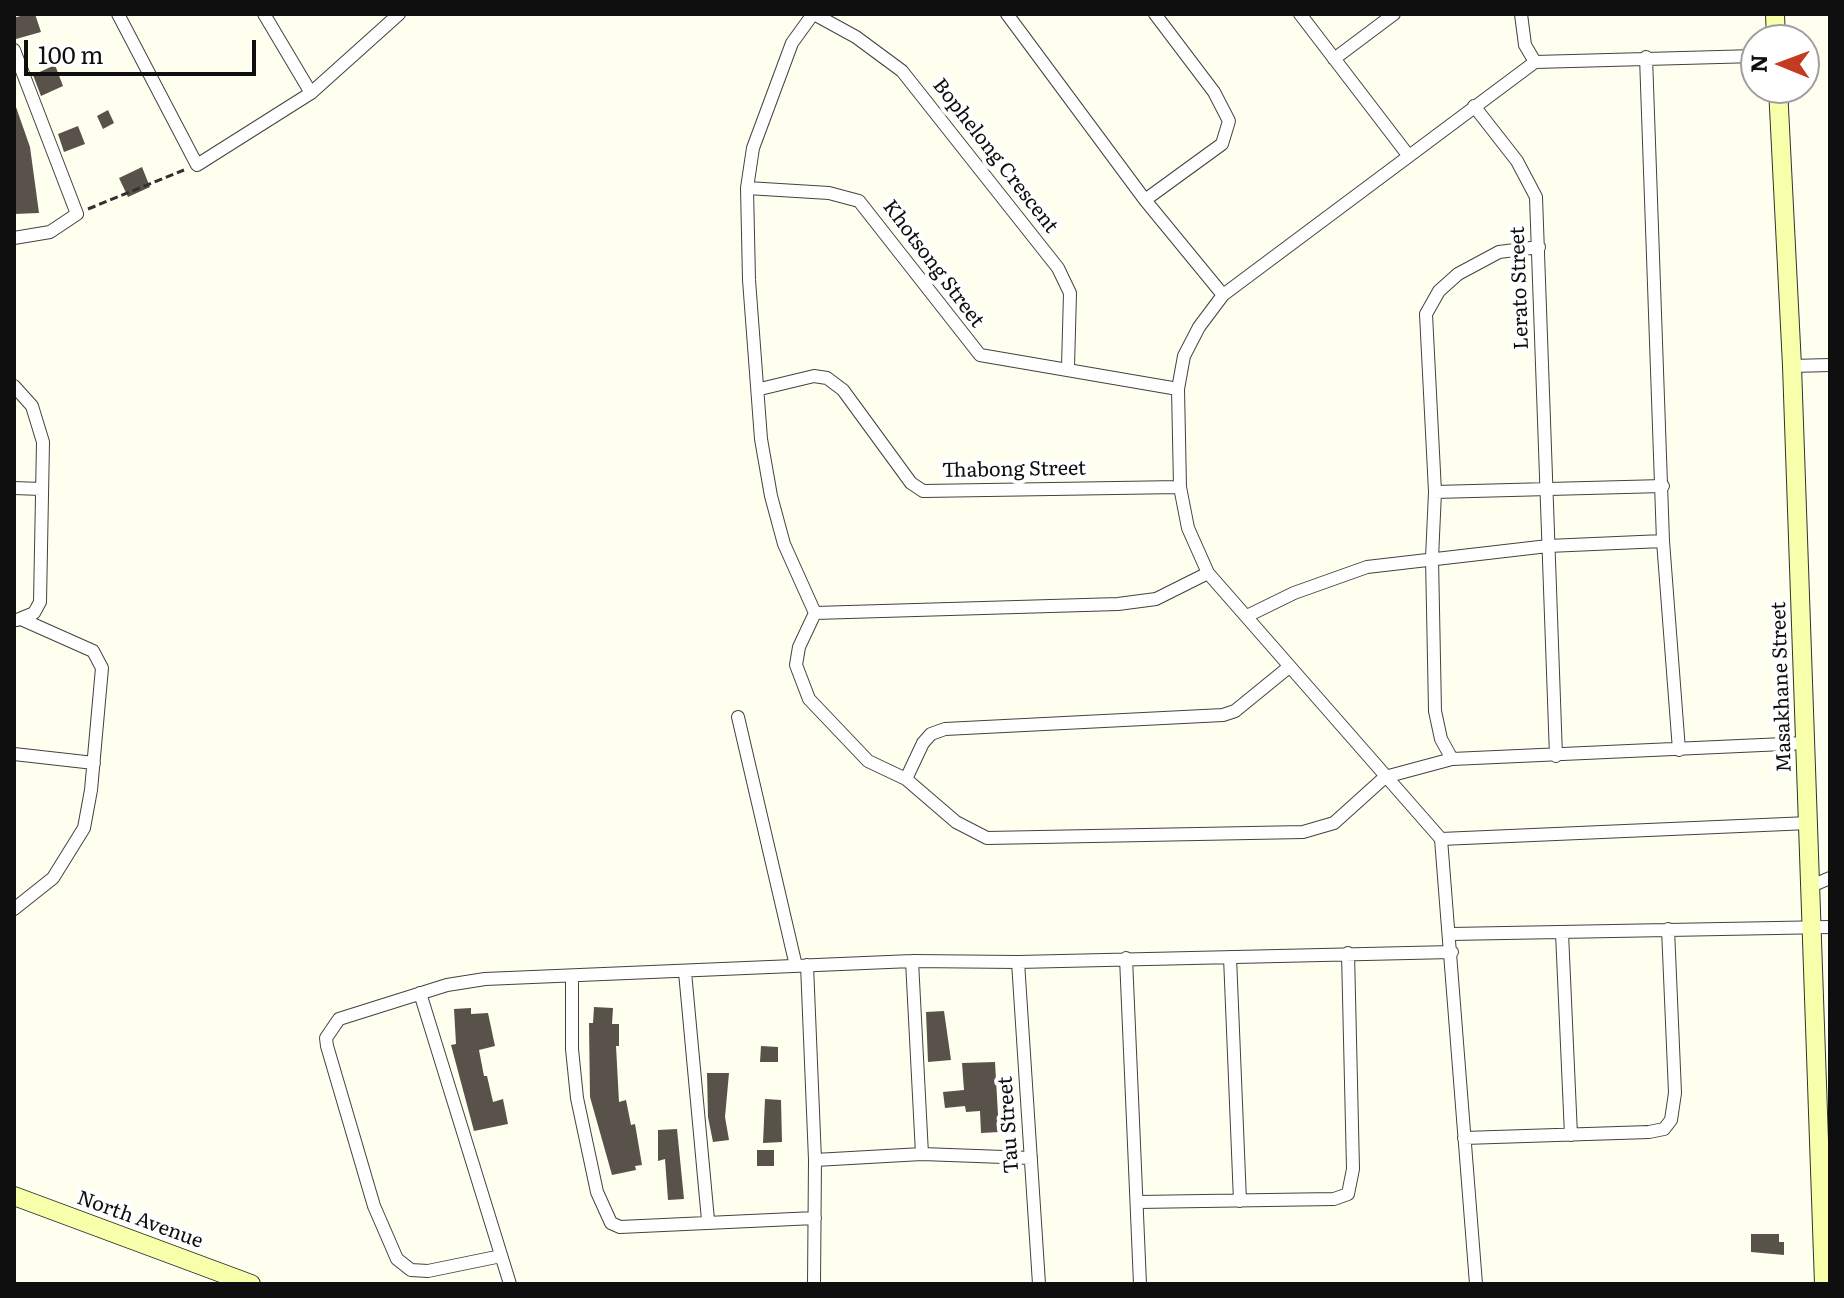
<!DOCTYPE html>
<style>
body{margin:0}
#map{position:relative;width:1844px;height:1298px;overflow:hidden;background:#fffff0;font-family:Literata,serif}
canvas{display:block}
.frame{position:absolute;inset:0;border:16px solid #0f0f0f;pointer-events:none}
.north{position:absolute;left:1740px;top:24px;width:80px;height:80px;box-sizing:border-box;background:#fff;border:2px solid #9f9f9f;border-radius:50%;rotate:271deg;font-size:22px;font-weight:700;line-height:32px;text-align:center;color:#0f0f0f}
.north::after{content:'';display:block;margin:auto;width:28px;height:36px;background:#c33c22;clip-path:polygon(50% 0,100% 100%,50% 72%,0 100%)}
.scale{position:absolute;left:24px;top:40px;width:232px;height:36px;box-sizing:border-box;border:4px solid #0f0f0f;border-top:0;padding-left:10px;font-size:24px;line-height:28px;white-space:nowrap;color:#0f0f0f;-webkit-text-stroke:6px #fff;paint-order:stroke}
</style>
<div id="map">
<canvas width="1844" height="1298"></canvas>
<div class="frame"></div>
<div class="north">N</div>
<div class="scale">100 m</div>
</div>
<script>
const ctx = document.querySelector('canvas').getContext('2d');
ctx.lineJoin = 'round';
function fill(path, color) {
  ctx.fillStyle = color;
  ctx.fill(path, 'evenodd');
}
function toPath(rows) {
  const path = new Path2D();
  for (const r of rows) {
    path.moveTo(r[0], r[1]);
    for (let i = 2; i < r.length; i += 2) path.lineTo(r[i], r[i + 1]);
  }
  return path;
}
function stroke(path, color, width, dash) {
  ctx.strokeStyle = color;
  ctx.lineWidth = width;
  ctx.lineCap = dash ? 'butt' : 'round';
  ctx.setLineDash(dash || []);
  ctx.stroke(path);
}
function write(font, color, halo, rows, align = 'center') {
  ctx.font = font + ' Literata,serif';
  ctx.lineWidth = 8;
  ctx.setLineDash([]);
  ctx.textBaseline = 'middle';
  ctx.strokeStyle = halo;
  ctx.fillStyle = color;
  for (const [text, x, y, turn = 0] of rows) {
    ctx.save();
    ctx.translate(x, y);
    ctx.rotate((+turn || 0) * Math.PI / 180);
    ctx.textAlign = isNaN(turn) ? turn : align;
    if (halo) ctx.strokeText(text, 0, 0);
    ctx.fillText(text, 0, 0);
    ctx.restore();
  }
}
fill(toPath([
 [27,14,35,14,41,32,16,39,14,18],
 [55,65,63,86,41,96,33,75],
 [16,107,30,147,39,213,14,214],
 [108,110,114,123,103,129,97,116],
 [78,126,85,144,64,152,58,134],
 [142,167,150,187,128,197,119,178],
 [594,1007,613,1008,612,1024,619,1024,619,1046,616,1046,619,1102,626,1100,631,1125,635,1124,642,1165,635,1166,636,1170,612,1175,590,1097,589,1023,593,1023],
 [471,1008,471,1014,488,1013,495,1046,479,1050,484,1076,487,1076,493,1102,503,1099,508,1124,474,1131,451,1045,456,1044,454,1009],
 [944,1011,951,1060,928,1062,926,1012],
 [761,1046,778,1047,778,1062,760,1062],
 [995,1062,999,1132,981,1133,980,1111,966,1112,965,1106,945,1108,943,1092,964,1090,962,1063],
 [707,1073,729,1073,725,1117,729,1140,713,1142,708,1117],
 [765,1099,781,1100,782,1142,763,1143],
 [677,1129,684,1199,668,1200,665,1159,658,1161,658,1130],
 [757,1150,774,1150,774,1166,757,1166],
 [1751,1234,1779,1234,1779,1242,1784,1242,1784,1255,1751,1252]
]), '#58524b');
const street = toPath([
 [118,14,197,165,311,93,399,14],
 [264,14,311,93],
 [813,14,792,43,753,148,747,188,749,280,761,439,771,496,784,544,815,613],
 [814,14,856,37,902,71,1058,268,1070,293,1068,367],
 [1007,14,1145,200,1223,295],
 [1300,14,1408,155],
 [1521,14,1525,45,1535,62],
 [14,50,77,214,50,232,14,238],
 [1646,57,1663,541,1679,750],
 [1334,59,1394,14],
 [1474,106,1517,161,1536,197,1556,756],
 [747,188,829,193,859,201,980,355,1178,389],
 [1145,200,1222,144,1229,121,1214,92,1155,14],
 [1792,366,1830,365],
 [14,386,32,406,43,442,40,602,34,613,17,620],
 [760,389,814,376,827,378,843,390,911,483,923,491,1180,487],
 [14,488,41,489],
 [1435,492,1663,486],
 [815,613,799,647,796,665,809,699,868,761,906,779,956,822,987,838,1303,832,1334,823,1385,777,1452,759,1806,743],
 [815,613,1118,604,1156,599,1208,573],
 [1247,616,1294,593,1367,567,1548,546,1663,541],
 [738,717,796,966],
 [14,754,94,763],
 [1452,759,1441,739,1435,711,1432,558,1435,492,1426,314,1439,291,1458,274,1499,252,1539,247],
 [906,779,923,743,931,734,945,729,1223,715,1235,711,1289,667],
 [1441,839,1809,823],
 [1811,886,1830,878],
 [14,909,53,878,84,828,91,790,102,668,93,651,21,619],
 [1562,933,1571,1135],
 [1451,934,1830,927],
 [1230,957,1240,1201],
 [1126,958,1140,1284],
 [912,961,922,1154],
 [1018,962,1039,1284],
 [807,965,815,1160,814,1284],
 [685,972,708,1220],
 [572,977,572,1049,577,1098,597,1192,611,1223,620,1227,815,1218],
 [420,993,510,1284],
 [1464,1138,1649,1132,1664,1129,1671,1120,1675,1093,1668,929],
 [815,1160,922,1154,1031,1158],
 [1138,1202,1334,1199,1348,1194,1353,1169,1348,953],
 [501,1256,428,1271,411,1270,397,1259,374,1206,327,1046,326,1038,339,1019,447,985,485,979,912,961,1018,962,1452,952],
 [1476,1284,1441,839,1208,573,1188,528,1180,487,1178,389,1184,356,1199,327,1223,295,1535,62,1756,56]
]);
const secondary = toPath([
 [1775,14,1776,40],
 [1778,88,1792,366,1824,1284],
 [14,1196,251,1284]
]);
stroke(street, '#424242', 14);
stroke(secondary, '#313131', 20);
stroke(toPath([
 [88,209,184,170]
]), '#313131', 3, [8, 4]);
stroke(street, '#fff', 12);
stroke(secondary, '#f7ffab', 18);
write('20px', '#0f0f0f', '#fff', [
 ["Bophelong Crescent",995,156,52],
 ["Khotsong Street",933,264,53],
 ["Lerato Street",1520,288,-92],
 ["Thabong Street",1014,470,-1],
 ["Masakhane Street",1782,687,-92],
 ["Tau Street",1009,1125,-94],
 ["North Avenue",140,1220,20]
]);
</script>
